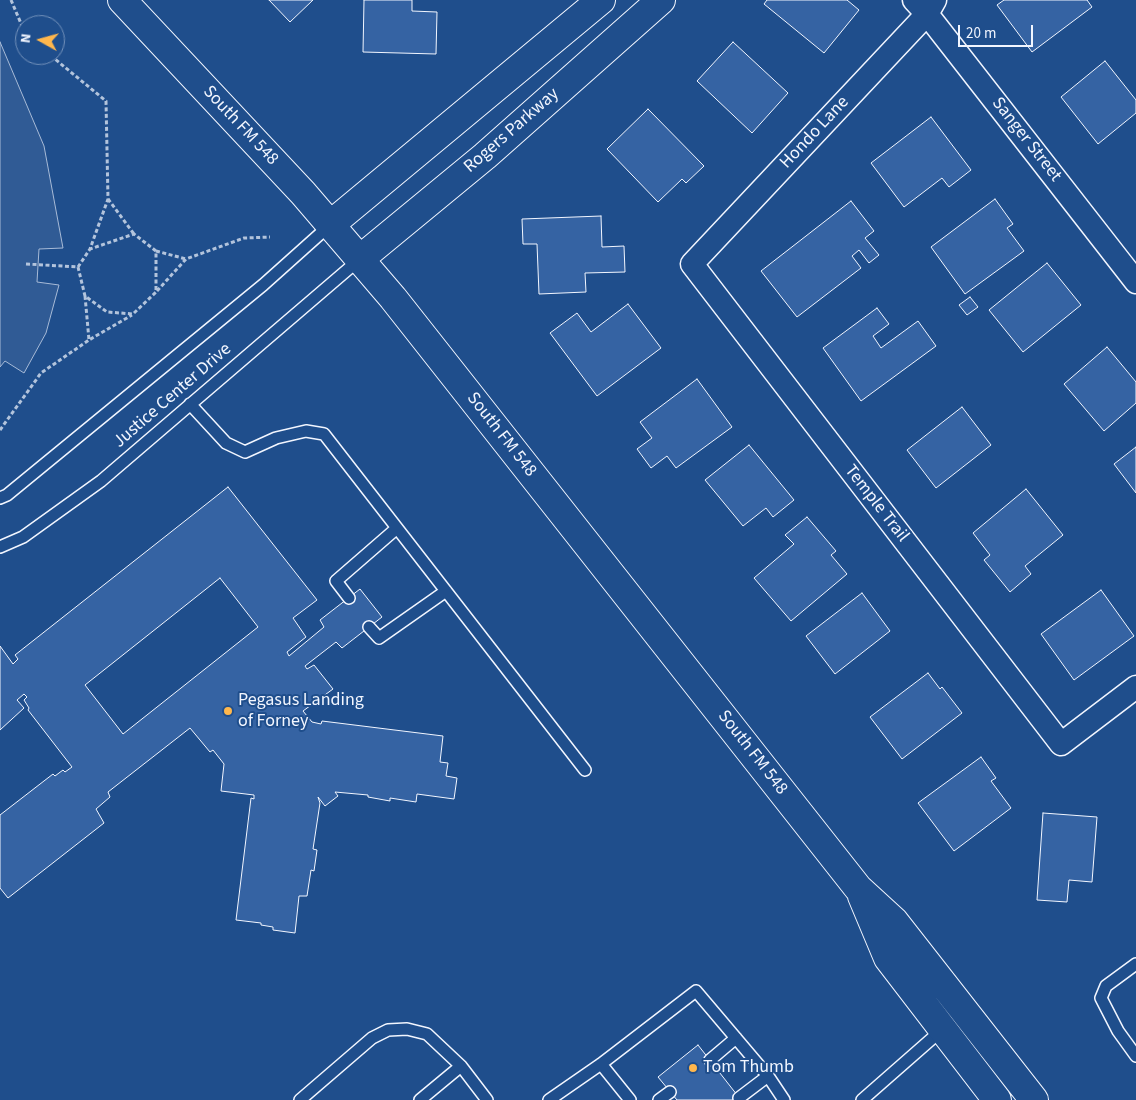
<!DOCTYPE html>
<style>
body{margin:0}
#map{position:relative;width:1136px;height:1100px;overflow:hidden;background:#1f4e8c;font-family:"Source Sans 3",sans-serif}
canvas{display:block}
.north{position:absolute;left:15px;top:15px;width:50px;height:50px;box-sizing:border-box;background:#1f4e8c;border:1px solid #7391ba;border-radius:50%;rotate:277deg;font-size:14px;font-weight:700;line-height:20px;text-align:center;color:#f2f6ff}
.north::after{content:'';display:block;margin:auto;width:18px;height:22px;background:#ffb74d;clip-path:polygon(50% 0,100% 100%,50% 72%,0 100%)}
.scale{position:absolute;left:958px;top:25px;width:75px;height:22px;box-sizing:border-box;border:2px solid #f2f6ff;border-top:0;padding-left:6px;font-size:15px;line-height:18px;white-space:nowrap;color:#f2f6ff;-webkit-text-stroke:4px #1f4e8c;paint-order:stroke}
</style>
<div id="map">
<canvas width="1136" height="1100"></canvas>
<div class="north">N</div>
<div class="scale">20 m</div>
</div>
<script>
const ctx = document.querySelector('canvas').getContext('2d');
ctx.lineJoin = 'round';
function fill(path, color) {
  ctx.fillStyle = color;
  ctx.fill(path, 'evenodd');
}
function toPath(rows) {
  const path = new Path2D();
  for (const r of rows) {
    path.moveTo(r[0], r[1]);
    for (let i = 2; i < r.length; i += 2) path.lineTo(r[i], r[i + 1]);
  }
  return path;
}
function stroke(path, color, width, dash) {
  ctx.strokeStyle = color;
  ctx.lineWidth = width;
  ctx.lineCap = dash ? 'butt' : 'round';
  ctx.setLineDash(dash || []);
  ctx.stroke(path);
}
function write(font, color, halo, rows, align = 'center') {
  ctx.font = font + ' "Source Sans 3",sans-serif';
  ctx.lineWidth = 4;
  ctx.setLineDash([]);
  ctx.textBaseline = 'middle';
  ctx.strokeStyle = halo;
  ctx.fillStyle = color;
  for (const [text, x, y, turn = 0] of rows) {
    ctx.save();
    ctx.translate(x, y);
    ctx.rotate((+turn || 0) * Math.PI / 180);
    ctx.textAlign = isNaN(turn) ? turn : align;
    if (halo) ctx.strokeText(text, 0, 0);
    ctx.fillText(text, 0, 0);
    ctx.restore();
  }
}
const parking = toPath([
 [0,42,44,146,63,248,39,249,37,282,59,285,46,333,24,373,5,361,0,367,0,42]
]);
fill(parking, '#305b95');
stroke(parking, '#a8bbd7', 1);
const building = toPath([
 [269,0,313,0,290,22,269,0],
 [364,0,412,0,412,11,437,12,436,54,363,52,364,0],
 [767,0,847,0,859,10,824,53,764,4,767,0],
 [1004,0,1087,0,1092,7,1032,52,997,5,1004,0],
 [733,42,788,93,752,133,697,81,733,42],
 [1105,61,1136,100,1136,113,1098,144,1061,97,1105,61],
 [648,109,704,166,686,183,682,179,658,202,607,149,648,109],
 [931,117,971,170,949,187,942,178,904,207,871,163,931,117],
 [995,199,1013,224,1007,228,1024,251,965,294,931,247,995,199],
 [851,201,874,231,865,238,879,255,869,263,859,250,852,256,861,268,797,317,761,271,851,201],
 [601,216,602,247,624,246,625,272,585,273,586,292,539,294,537,244,523,244,522,219,601,216],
 [1047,263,1081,305,1023,352,989,310,1047,263],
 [970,297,978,307,967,315,959,305,970,297],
 [628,304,661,348,597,396,550,333,577,313,591,332,628,304],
 [877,308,889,324,873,336,881,348,918,321,936,346,861,401,823,348,877,308],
 [1107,347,1136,382,1136,403,1104,431,1064,384,1107,347],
 [697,379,732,427,676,468,667,456,651,468,637,449,652,438,640,422,697,379],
 [962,407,991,445,936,488,907,450,962,407],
 [749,445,794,500,773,517,766,508,743,526,705,480,749,445],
 [1136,447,1136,493,1114,464,1136,447],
 [228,487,317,600,293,618,306,637,287,652,289,656,324,627,320,620,360,589,382,617,342,648,336,642,305,666,307,669,314,665,333,689,303,711,312,722,321,724,322,721,443,736,440,762,448,763,446,776,457,778,454,799,417,794,416,802,390,798,390,801,368,797,368,795,335,792,338,796,325,806,318,797,320,803,313,849,317,850,314,871,311,870,307,896,299,896,295,933,273,930,273,927,261,925,261,923,236,920,251,798,254,799,254,795,221,791,224,764,213,750,210,752,190,728,108,792,110,797,96,809,104,823,8,898,0,888,0,815,53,774,55,776,63,770,65,772,72,767,28,710,29,708,24,700,27,697,24,694,17,700,24,708,0,730,0,646,13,664,18,659,15,655,228,487],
 [220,578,258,627,123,734,85,685,220,578],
 [1026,489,1063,535,1025,566,1031,574,1010,592,984,560,990,555,973,533,1026,489],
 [807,517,836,551,831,555,847,574,791,621,754,578,794,544,785,535,807,517],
 [1101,590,1134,636,1074,680,1041,634,1101,590],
 [862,593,890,631,835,674,806,636,862,593],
 [928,673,940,689,942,687,962,713,902,759,870,717,928,673],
 [981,757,996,778,991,781,1011,808,954,851,918,803,981,757],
 [1043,813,1097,817,1092,882,1069,880,1067,902,1037,900,1043,813],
 [698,1045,741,1100,677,1100,658,1077,698,1045]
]);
fill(building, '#3563a3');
stroke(building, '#f2f6ff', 1);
const lane = toPath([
 [190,404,226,443,245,452,276,438,306,431,324,434,585,770],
 [0,498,7,495,263,285,330,225],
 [0,547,23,537,101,481,360,259],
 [349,598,336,581,397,528],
 [369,627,379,638,446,591],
 [1136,964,1106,986,1101,998,1118,1031,1136,1056],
 [710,1060,736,1038],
 [601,1064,630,1100],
 [739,1098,768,1076],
 [300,1100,372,1038,388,1030,407,1029,427,1034,461,1066,487,1100],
 [420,1100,461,1066],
 [549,1100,601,1064,696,991,768,1076,784,1100],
 [659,1100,670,1092],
 [862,1100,944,1028]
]);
const street = toPath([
 [914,0,927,14,1136,282],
 [935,0,927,14,692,264,1061,744,1136,687]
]);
const secondary = toPath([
 [122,0,303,193,393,298,858,888,894,921,1034,1100],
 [330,225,601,0],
 [360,259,485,156,661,0],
 [862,896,888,958,997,1100]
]);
stroke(lane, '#f2f6ff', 14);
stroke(street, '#f2f6ff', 25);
stroke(secondary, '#f2f6ff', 30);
stroke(toPath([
 [11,0,25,33],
 [108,199,134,234],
 [156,251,186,259],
 [26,264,78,267,90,249,108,199,106,101,50,55],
 [78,267,85,296,107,312,133,314,156,292,156,251,134,234,90,249],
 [157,291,186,259,244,238,270,237],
 [85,296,89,340,132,315],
 [0,430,41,373,89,340]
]), '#b3c4dc', 3, [4, 2.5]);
stroke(lane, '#1f4e8c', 11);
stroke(street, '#1f4e8c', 22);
stroke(secondary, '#1f4e8c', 28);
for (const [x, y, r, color] of [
 [228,711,5,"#ffb74d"],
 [693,1068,5,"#ffb74d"]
]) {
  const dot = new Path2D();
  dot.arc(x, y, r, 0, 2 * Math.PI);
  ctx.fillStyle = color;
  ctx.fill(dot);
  stroke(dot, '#1f4e8c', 2);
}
write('18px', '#f2f6ff', '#1f4e8c', [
 ["South FM 548",240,126,47],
 ["Rogers Parkway",512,131,-41],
 ["Hondo Lane",815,133,-47],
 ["Sanger Street",1026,140,52],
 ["Justice Center Drive",173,396,-41],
 ["South FM 548",501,435,52],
 ["Temple Trail",876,504,52],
 ["South FM 548",752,753,52]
]);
write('18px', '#f2f6ff', '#1f4e8c', [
 ["Pegasus Landing",238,701],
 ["of Forney",238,722],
 ["Tom Thumb",703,1068]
], 'left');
</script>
